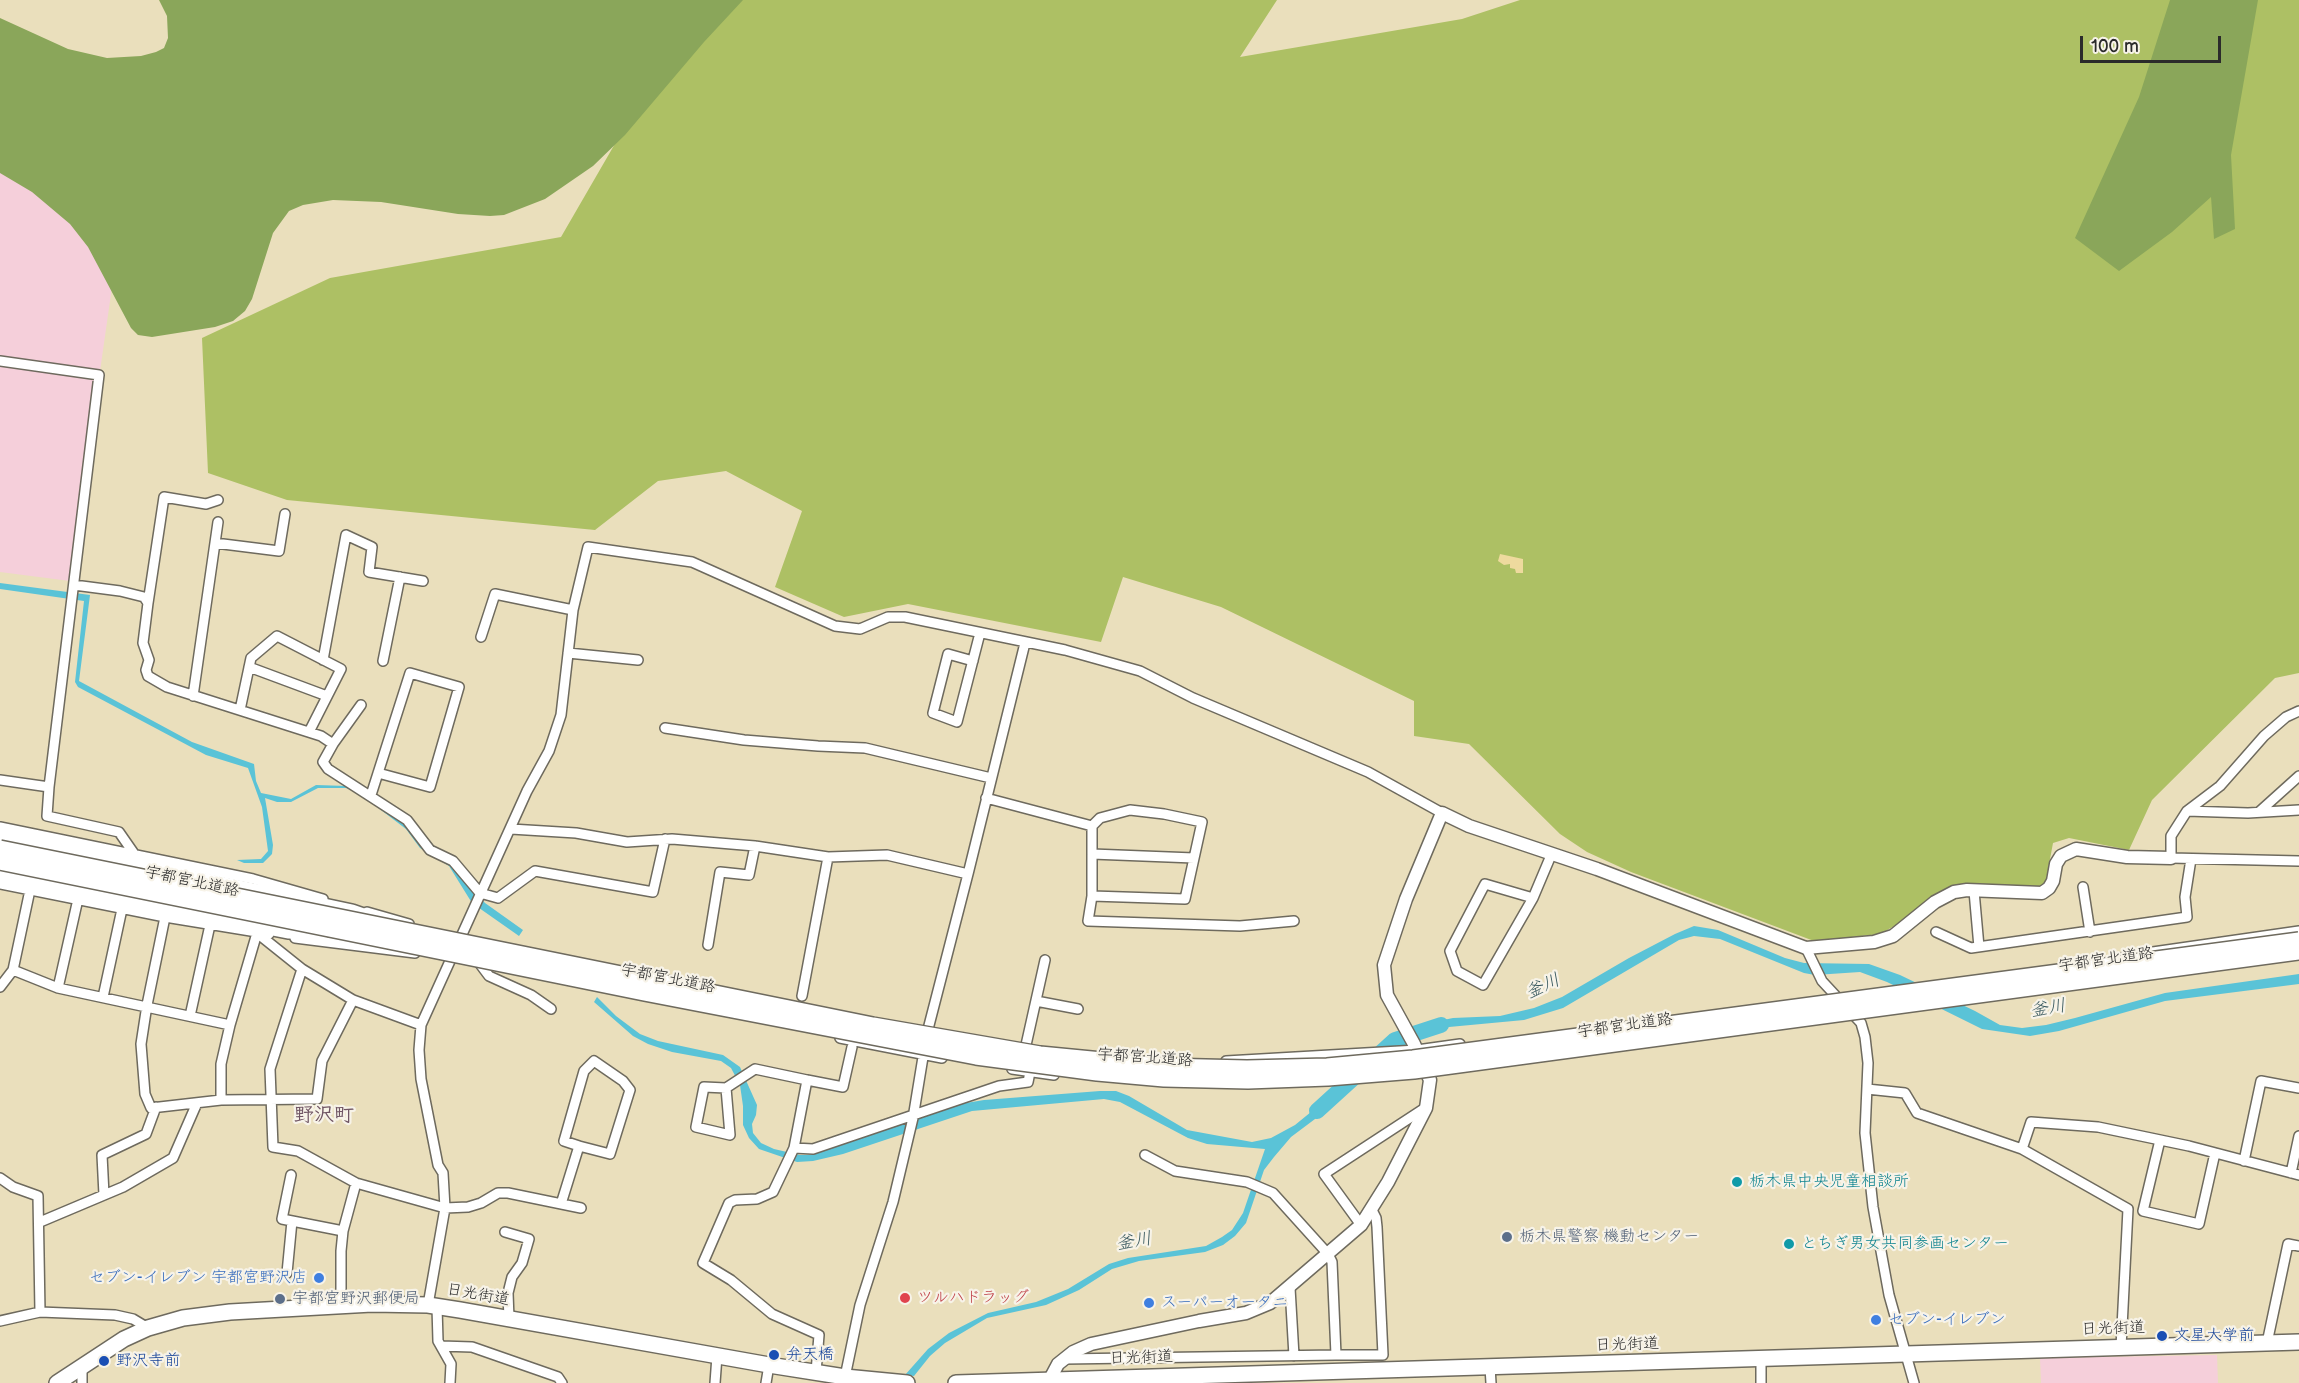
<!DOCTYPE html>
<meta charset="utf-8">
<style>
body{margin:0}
#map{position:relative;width:2299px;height:1383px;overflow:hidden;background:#eadfbc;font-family:"Balsamiq Sans",sans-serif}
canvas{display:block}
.scale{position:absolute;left:2080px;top:36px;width:141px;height:27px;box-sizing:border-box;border:3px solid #2b2b2b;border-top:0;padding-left:8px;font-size:18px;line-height:21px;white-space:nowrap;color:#2b2b2b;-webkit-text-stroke:4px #f7f3e8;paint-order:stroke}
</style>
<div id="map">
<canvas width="2299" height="1383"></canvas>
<div class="scale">100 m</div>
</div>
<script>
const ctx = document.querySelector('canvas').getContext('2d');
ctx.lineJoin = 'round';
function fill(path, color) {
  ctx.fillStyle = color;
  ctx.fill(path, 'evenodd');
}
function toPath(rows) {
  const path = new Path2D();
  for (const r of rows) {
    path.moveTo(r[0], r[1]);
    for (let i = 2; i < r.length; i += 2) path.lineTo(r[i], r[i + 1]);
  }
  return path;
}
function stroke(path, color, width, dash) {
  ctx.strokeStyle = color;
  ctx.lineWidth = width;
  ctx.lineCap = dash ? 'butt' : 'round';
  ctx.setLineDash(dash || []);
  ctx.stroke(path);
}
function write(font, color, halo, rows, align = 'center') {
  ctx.font = font + ' "Balsamiq Sans","Klee One",sans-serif';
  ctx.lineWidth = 4.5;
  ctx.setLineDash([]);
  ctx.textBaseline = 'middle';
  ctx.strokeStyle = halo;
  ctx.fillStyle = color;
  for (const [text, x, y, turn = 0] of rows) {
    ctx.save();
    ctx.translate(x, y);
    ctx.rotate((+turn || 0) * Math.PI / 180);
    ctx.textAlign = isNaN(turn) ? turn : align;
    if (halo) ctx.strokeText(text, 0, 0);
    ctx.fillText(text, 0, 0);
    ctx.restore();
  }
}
fill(toPath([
 [0,126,132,147,70,581,0,572],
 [2217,1355,2218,1383,2041,1383,2040,1358]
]), '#f5cfda');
fill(toPath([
 [714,0,1277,0,1240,57,1462,19,1520,0,2299,0,2299,673,2275,678,2152,800,2129,850,2069,838,2053,843,2045,886,1962,888,1880,934,1814,941,1631,872,1587,852,1560,834,1469,744,1414,736,1414,701,1221,607,1123,577,1101,642,908,604,844,617,775,587,802,511,726,471,658,481,595,530,287,500,208,473,202,338,330,278,561,237,693,9]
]), '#adc064');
fill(toPath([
 [159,0,743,0,704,42,625,135,593,166,545,199,504,215,490,216,458,214,381,202,333,200,303,205,289,211,273,233,252,299,245,311,233,321,215,327,152,337,138,335,131,328,88,247,70,224,32,192,0,173,0,18,68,49,107,58,141,56,156,52,164,48,168,38,167,16],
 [2170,0,2258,0,2231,155,2235,229,2214,239,2211,197,2172,232,2119,271,2075,238,2139,97]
]), '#8aa65a');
fill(toPath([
 [1500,554,1523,559,1523,573,1516,573,1515,569,1510,568,1510,564,1504,565,1498,561]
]), '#eeda9e');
fill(toPath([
 [0,583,90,595,79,681,192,742,254,764,256,781,261,793,291,799,316,785,347,786,405,822,449,863,485,903,523,930,519,936,472,903,449,866,420,848,406,829,360,794,346,788,318,788,291,802,277,802,265,798,273,845,272,854,263,863,244,863,237,860,261,859,268,851,262,807,248,768,206,755,78,687,75,682,84,601,0,589],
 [1694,926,1718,930,1785,958,1804,963,1869,964,1900,975,1975,1011,2000,1025,2022,1028,2046,1025,2075,1018,2165,993,2299,974,2299,984,2165,1001,2059,1031,2030,1036,1982,1029,1887,982,1860,972,1815,975,1804,973,1720,939,1694,936,1679,940,1563,1008,1524,1020,1449,1027,1422,1033,1419,1025,1453,1018,1500,1016,1534,1008,1562,997,1629,958,1675,934],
 [597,997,616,1016,640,1034,658,1041,723,1055,740,1067,757,1105,756,1115,752,1124,753,1133,761,1143,774,1149,800,1155,812,1155,960,1104,984,1100,1100,1091,1116,1091,1129,1096,1187,1130,1252,1142,1271,1138,1295,1125,1333,1094,1339,1101,1291,1137,1274,1157,1264,1170,1246,1223,1235,1236,1223,1245,1205,1252,1139,1261,1112,1269,1079,1290,1046,1305,987,1318,945,1343,930,1356,914,1376,905,1375,928,1349,949,1333,988,1313,1036,1302,1068,1289,1109,1264,1128,1258,1206,1246,1222,1237,1232,1230,1243,1213,1265,1149,1207,1144,1188,1138,1120,1102,1104,1099,972,1111,843,1154,813,1161,797,1162,759,1149,749,1138,743,1125,743,1106,740,1085,731,1068,721,1061,672,1052,648,1044,633,1036,594,1002]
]), '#5ac3d7');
stroke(toPath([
 [1317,1111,1395,1040,1441,1025]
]), '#5ac3d7', 16);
const minor = toPath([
 [0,361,99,375,49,787,47,816,119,832,135,855],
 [215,543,279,551,285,514],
 [74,585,120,591,144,597,148,603,143,643,149,660,146,670,148,676,167,687,321,736,333,744,323,762,328,769,407,820,430,850,453,861,480,893,498,898,535,871,653,892,665,839],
 [148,603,164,497,206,504,218,500],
 [481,637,495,594,573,610],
 [568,653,638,660],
 [323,660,346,535,372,547,369,572,423,581],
 [383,661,400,577],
 [973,661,948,654,933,713,957,722,980,633],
 [249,667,327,696],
 [193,696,218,522],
 [240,710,251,658,277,636,341,669,309,732],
 [2299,711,2286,717,2264,736,2220,786,2187,811,2171,836,2171,858,2299,861],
 [665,728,744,740,818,746,865,748,991,778],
 [333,744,361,705],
 [0,780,49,787],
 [371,795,410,673,459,687,430,787,378,773],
 [986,798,1092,826,1092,896,1088,921,1240,926,1294,921],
 [2187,811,2248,813,2299,810],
 [2259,812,2299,776],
 [0,827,253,879,323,899],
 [511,829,576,833,627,842,672,839,755,846,828,857,887,855,968,874,1025,643],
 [1092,854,1194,858],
 [0,884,165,917,269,934],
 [2083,887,2090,932],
 [1974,891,1979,947],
 [1092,896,1185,899,1202,822,1164,814,1130,810,1100,818,1092,826],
 [1533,898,1485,884,1450,951,1457,971,1483,985,1533,898,1552,853],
 [367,912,409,924],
 [165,917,147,1005,141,1044,145,1094,151,1108,221,1100,317,1099,322,1061,353,1000],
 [1936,932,1971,948,2187,917,2185,897,2191,859],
 [295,938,415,953],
 [708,945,720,872,749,875,755,846],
 [1806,948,1822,981,1861,1023,1865,1037,1868,1063,1865,1133,1873,1207,1889,1295,1914,1383],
 [2125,956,2299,931],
 [480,964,489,976,531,995,551,1009],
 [302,969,270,1069,273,1147,298,1151,356,1183,445,1208,468,1207,481,1203,498,1193,508,1193,581,1208],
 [13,970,58,988,230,1025],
 [0,987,13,970,30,890],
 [58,988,78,899],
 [802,996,828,857],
 [103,997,122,909],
 [1036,1001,1078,1009],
 [190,1016,210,925],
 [926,1037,968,874],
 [840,1038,942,1058],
 [1026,1045,1045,960],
 [1226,1061,1417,1050,1460,1044],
 [1012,1069,1054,1075],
 [807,1080,843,1087,852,1047],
 [726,1088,730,1135,696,1127,704,1087,726,1088,755,1069,807,1080,794,1148,813,1149,999,1086,1028,1082,1030,1072],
 [1867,1089,1905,1093,1917,1113,2022,1149,2128,1209,2121,1347],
 [221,1100,221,1064,230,1025,257,933,302,969,353,1000,421,1025],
 [2160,1140,2143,1211,2199,1224,2215,1153],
 [794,1148,773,1192,757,1199,735,1200,729,1203,703,1263,731,1280,772,1314,819,1335,816,1372],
 [2022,1149,2031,1122,2098,1127,2189,1146,2299,1175],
 [1145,1155,1175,1171,1247,1182,1273,1193,1328,1254,1332,1262,1336,1355,1383,1355,1377,1227,1376,1218,1372,1210],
 [2244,1161,2261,1081,2299,1088],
 [2291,1173,2299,1136],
 [291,1175,282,1219,343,1231],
 [0,1178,13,1187,38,1196,40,1312,115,1315,133,1319,148,1328],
 [104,1195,102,1155,146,1134,156,1107],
 [561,1204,579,1146,610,1154,630,1090,623,1081,594,1061,584,1071,564,1141,579,1146],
 [40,1222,123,1187,173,1158,197,1103],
 [1361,1225,1324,1174,1425,1108],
 [505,1232,529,1239,522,1263,512,1277,508,1293,509,1319],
 [287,1273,292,1221],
 [1290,1288,1294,1356],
 [341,1305,341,1251,343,1231,356,1183],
 [428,1305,445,1208,443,1173,438,1165,421,1079,419,1050,421,1025,527,791,549,751,561,715,573,610,588,547,692,562,835,626,860,629,888,617,905,617,1065,650,1140,671,1193,698,1368,772,1442,813],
 [437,1307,438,1341,451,1364,450,1383],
 [0,1321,40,1312],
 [2267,1343,2288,1244,2299,1246],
 [441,1346,472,1347,558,1377,562,1383],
 [1064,1359,1336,1355],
 [82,1366,82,1383],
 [1490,1367,1491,1383],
 [845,1377,860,1305,893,1202,913,1118,924,1051],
 [715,1383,717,1356],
 [766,1383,769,1365],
 [1761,1383,1761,1360]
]);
const tertiary = toPath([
 [1050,1379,1058,1364,1073,1352,1091,1344,1199,1321,1246,1313,1270,1303,1361,1225,1388,1182,1426,1108,1430,1080,1414,1044,1387,995,1384,965,1406,899,1442,813,1469,826,1597,869,1806,948,1874,942,1893,936,1935,902,1954,892,1967,890,2042,893,2049,888,2053,881,2056,864,2061,856,2076,849,2127,857,2171,858]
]);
const trunk = toPath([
 [0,837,352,912,372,919],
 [0,875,288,931,322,932],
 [57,1383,124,1339,148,1328,183,1318,230,1312,372,1304,428,1305,460,1310,769,1365,845,1377,907,1383],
 [956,1383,2299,1342]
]);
stroke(minor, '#6e6a5e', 12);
stroke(tertiary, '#6e6a5e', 15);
stroke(trunk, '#6e6a5e', 18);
stroke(minor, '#fff', 9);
stroke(tertiary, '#fff', 12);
stroke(trunk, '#fff', 15);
const trunkBridge = toPath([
 [0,848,873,1025,1040,1054,1164,1066,1247,1068,1327,1066,1413,1058,2299,940],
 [0,862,644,993,976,1057,1097,1073,1164,1079,1248,1081,1328,1078,1414,1071,2299,952]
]);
stroke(trunkBridge, '#6e6a5e', 18, []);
stroke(trunkBridge, '#fff', 15);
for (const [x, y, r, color] of [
 [1737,1182,6,"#0f9aa8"],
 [1507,1237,6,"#5c6f8a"],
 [1789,1244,6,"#0f9aa8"],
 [319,1278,6,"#3f7fe0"],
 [905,1298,6,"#e0444e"],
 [280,1299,6,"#5c6f8a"],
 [1149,1303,6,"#3f7fe0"],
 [1876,1320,6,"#3f7fe0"],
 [2162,1336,6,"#1a4fb4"],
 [774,1355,6,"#1a4fb4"],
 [104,1361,6,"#1a4fb4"]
]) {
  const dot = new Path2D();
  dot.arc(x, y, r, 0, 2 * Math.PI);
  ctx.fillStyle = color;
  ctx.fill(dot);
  stroke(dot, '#f7f3e8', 2);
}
write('16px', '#2b2b2b', '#f7f3e8', [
 ["宇都宮北道路",192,882,12],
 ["宇都宮北道路",2106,960,-8],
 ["宇都宮北道路",668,979,11],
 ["宇都宮北道路",1625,1026,-8],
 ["宇都宮北道路",1145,1058,4],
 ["日光街道",478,1295,10],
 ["日光街道",2113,1329,-2],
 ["日光街道",1627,1345,-2],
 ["日光街道",1141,1358,-2]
]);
write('16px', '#0d838f', '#f7f3e8', [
 ["栃木県中央児童相談所",1749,1182],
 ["とちぎ男女共同参画センター",1801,1244]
], 'left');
write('16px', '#4e5e75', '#f7f3e8', [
 ["栃木県警察 機動センター",1519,1237],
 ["宇都宮野沢郵便局",292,1299]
], 'left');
write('16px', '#366cbe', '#f7f3e8', [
 ["セブン-イレブン 宇都宮野沢店",307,1278,"right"],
 ["スーパーオータニ",1161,1303],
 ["セブン-イレブン",1888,1320]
], 'left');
write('16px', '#be3a42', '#f7f3e8', [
 ["ツルハドラッグ",917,1298]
], 'left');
write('16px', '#164399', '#f7f3e8', [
 ["文星大学前",2174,1336],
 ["弁天橋",786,1355],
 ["野沢寺前",116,1361]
], 'left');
write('italic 18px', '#39595f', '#f7f3e8', [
 ["釜川",1543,987,-24],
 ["釜川",2048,1009,-10],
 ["釜川",1134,1242,-10]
]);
write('bold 20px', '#705564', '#f7f3e8', [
 ["野沢町",324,1116]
]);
</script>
